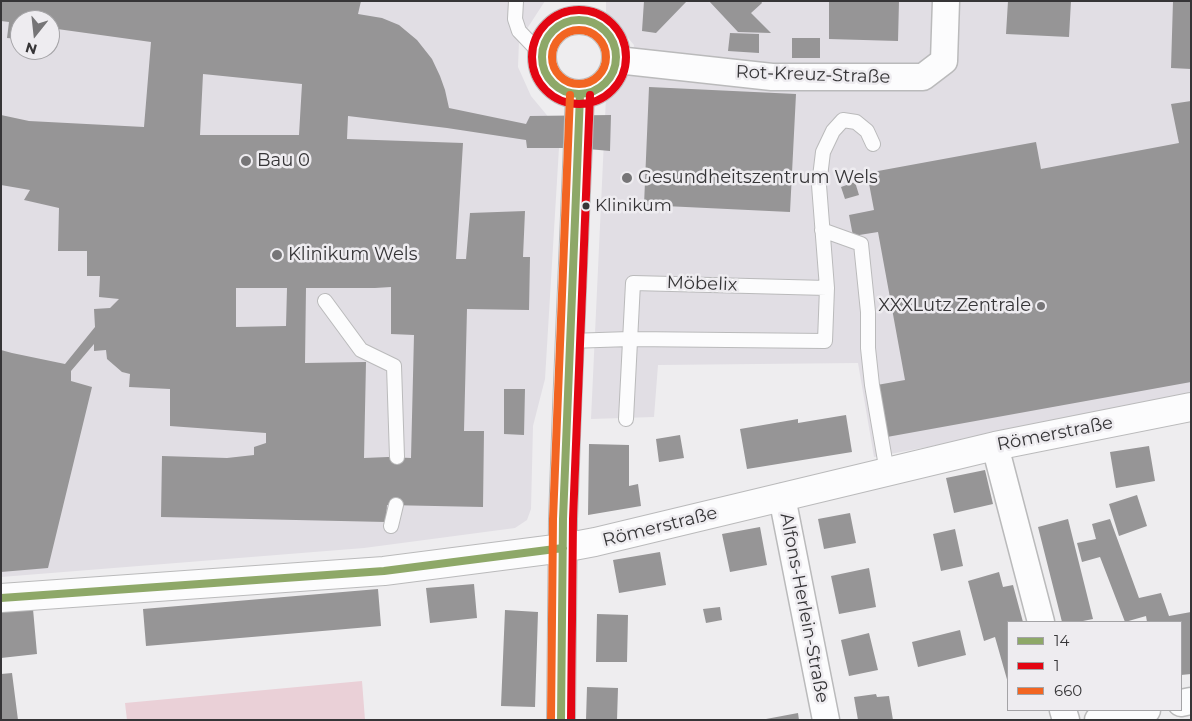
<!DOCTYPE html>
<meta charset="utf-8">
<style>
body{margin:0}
#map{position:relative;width:1192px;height:721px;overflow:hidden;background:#eeedef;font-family:Montserrat,sans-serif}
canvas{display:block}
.frame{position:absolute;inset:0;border:2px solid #363537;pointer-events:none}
.legend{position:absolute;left:1007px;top:621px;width:175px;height:90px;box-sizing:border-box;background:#eeecf0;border:1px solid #a4a3a6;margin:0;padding:6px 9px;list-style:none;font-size:15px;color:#363537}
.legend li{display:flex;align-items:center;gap:10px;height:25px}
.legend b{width:25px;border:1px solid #a4a3a6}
.north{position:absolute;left:10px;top:10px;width:50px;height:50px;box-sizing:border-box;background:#eeecf0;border:1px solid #a4a3a6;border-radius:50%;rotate:196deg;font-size:14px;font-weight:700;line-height:20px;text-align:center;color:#363537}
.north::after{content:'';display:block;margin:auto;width:18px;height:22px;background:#767577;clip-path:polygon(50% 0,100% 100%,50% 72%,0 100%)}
</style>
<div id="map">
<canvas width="1192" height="721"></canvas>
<div class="frame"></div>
<ul class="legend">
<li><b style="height:6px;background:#8ea868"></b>14</li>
<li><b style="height:6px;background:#e30613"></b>1</li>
<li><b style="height:6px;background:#f26522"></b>660</li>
</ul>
<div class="north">N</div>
</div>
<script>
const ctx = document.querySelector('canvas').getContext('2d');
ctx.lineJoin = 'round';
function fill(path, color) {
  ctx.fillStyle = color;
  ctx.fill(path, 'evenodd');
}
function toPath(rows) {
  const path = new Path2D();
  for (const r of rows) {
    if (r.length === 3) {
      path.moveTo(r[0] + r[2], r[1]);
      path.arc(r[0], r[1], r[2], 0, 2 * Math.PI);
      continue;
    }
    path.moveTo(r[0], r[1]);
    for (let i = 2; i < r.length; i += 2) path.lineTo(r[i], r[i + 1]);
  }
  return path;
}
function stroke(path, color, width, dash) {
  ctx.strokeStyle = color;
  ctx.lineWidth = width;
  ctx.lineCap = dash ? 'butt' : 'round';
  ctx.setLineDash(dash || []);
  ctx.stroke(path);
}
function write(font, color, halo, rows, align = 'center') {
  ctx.font = font + ' Montserrat,sans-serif';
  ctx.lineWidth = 5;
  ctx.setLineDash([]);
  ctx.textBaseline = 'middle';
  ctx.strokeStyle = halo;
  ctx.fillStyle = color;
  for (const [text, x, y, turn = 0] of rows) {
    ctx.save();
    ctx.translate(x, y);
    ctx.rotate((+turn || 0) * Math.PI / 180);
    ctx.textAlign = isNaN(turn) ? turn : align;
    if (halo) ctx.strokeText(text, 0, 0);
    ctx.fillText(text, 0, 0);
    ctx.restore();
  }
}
fill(toPath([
 [1,1,545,1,519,41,518,67,531,96,560,131,545,379,533,426,531,509,527,520,515,528,364,548,1,577],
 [20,20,50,20,50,50,20,50],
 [606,1,1191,1,1191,398,874,457,858,363,658,365,654,417,591,419,606,97,632,67,634,45,606,12]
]), '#e1dee4');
fill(toPath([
 [362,681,365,720,127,720,125,703]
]), '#ead0d7');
fill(toPath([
 [1,1,361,1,358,14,382,18,399,25,417,40,432,59,440,76,445,90,449,108,526,124,530,116,611,115,610,151,577,148,527,148,526,140,447,128,348,116,347,139,463,143,456,259,466,259,470,213,525,211,523,257,530,257,529,310,467,309,464,431,484,431,483,507,387,505,386,522,161,517,162,456,227,458,254,455,254,447,266,443,266,433,170,426,170,389,129,387,130,374,122,372,107,359,106,350,94,351,94,344,71,371,71,381,92,387,48,568,1,572,1,350,12,353,65,364,95,327,94,309,110,308,119,299,99,297,100,276,87,276,87,251,58,251,59,208,24,200,30,190,1,185,1,115,29,121,144,127,151,42,50,28,50,20,20,20,20,39,7,38,9,22,1,21],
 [203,74,302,84,299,135,200,135],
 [391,287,391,334,414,335,411,458,388,457,364,458,366,362,305,363,306,288,375,288],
 [236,288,287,288,286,326,236,327],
 [644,1,687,1,656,33,642,31],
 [709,1,761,1,762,3,751,13,771,33,738,32],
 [829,1,899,1,898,41,829,39],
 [1008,1,1071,1,1069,37,1006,34],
 [1173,1,1191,1,1191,69,1171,68],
 [730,33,759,34,759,53,728,51],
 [792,38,820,38,820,58,792,58],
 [649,87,796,94,790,212,644,205],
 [1191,101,1191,382,887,437,877,385,905,380,878,232,853,236,849,215,874,210,867,173,1036,142,1041,169,1179,143,1171,104],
 [855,182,859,195,845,199,841,187],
 [504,389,525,389,524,435,504,434],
 [846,415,852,452,747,469,740,429,798,419,798,423],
 [680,435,684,458,659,462,656,439],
 [589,444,629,445,629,486,638,484,641,506,588,515],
 [1149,446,1155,481,1116,488,1110,452],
 [985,470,993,504,954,513,946,478],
 [1137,495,1147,526,1119,536,1109,504],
 [850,513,856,543,824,549,818,519],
 [1068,519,1093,619,1083,621,1083,622,1062,622,1038,527],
 [1110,519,1139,598,1161,593,1169,616,1191,612,1191,674,1181,675,1181,622,1147,622,1146,616,1125,622,1100,557,1082,562,1077,543,1096,539,1092,524],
 [760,527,767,565,730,572,722,534],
 [955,529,963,566,941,571,933,534],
 [660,552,666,585,619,593,613,560],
 [869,568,876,607,839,614,831,576],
 [999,572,1003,587,1013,585,1023,622,1008,622,1008,683,995,637,984,641,968,581],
 [474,584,477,618,430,623,426,588],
 [378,589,381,626,146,646,143,609],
 [720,607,722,620,706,623,703,609],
 [33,609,37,654,1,658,1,612],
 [505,610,538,612,535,707,501,706],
 [597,614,628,615,627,662,596,662],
 [960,630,966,655,918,667,912,642],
 [869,633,878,670,849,676,841,640],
 [12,673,18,720,1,720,1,674],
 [587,687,618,688,617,720,586,720],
 [876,694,877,697,889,696,893,720,858,720,854,697],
 [798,713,799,720,766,720,766,719]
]), '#969596');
const service = toPath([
 [516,1,515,19,519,31,541,54],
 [822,230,861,244,868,312,868,348,872,385,887,472],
 [325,301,361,350,394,366,397,457],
 [569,341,630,339,825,341,827,288,819,185,823,152,833,131,843,120,856,122,867,131,873,144],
 [626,419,633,283,827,288],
 [391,526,396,505]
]);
const minor = toPath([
 [617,60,772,77,923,77,944,61,946,1],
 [995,446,1041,622],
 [782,497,826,720],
 [1181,703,1191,701],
 [1063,710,1066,720],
 [1098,720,1147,710]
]);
const secondary = toPath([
 [579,57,37],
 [1,598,384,571,563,548,595,542,995,446,1191,407],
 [561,720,563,519,567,408,580,95]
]);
stroke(service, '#bababb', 16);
stroke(minor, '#bababb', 29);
stroke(secondary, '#bababb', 30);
stroke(service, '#fcfcfd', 14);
stroke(minor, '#fcfcfd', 26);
stroke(secondary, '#fcfcfd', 28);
stroke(toPath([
 [579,57,37],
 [1,598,384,571,563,548],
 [561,720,563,519,580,95]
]), '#8ea868', 8);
stroke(toPath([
 [579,57,47],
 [571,720,573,519,590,95]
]), '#e30613', 8);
stroke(toPath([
 [579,57,27],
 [551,720,553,519,570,95]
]), '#f26522', 8);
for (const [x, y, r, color] of [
 [246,161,6,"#767577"],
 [627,178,6,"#767577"],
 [586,206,4.5,"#363537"],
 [277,255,6,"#767577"],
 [1041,306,5,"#767577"]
]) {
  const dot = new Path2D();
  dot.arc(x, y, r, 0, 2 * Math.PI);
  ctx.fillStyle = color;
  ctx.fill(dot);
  stroke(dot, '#eeecf0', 2);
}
write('17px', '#363537', '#eeecf0', [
 ["Klinikum",595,206]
], 'left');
write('18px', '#363537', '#eeecf0', [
 ["Rot-Kreuz-Straße",813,75,2],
 ["Möbelix",702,284,2],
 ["Römerstraße",1055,434,-11],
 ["Römerstraße",660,527,-14],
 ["Alfons-Herlein-Straße",804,608,79]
]);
write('18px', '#363537', '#eeecf0', [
 ["Bau 0",257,161],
 ["Gesundheitszentrum Wels",638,178],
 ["Klinikum Wels",288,255],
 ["XXXLutz Zentrale",1031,306,"right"]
], 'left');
</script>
